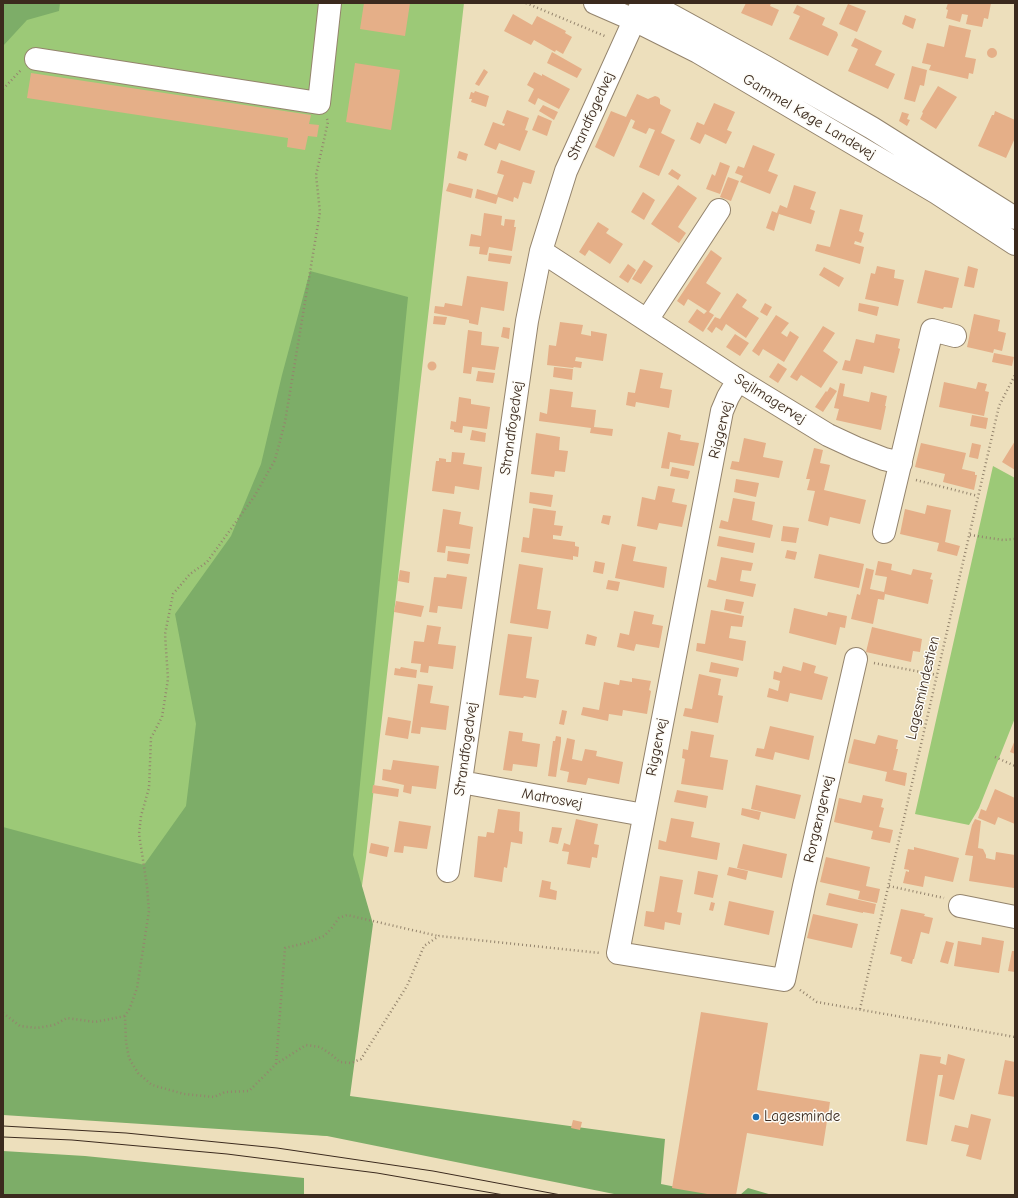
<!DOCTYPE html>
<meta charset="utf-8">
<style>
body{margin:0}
#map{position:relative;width:1018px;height:1198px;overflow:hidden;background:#eddfbc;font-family:"Comic Neue",sans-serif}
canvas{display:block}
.frame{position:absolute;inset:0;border:4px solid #3b2a1e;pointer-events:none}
</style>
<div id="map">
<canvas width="1018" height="1198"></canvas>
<div class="frame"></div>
</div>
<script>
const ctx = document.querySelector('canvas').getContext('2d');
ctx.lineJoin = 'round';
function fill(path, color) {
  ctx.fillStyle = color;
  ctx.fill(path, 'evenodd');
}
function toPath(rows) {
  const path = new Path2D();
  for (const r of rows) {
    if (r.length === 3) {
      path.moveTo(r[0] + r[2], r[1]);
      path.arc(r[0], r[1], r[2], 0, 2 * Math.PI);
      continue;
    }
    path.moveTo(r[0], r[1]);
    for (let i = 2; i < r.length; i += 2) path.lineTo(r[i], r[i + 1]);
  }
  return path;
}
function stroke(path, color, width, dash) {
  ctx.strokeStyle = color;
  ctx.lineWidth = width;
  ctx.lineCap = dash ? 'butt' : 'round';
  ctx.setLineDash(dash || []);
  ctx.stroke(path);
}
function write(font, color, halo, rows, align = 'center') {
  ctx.font = font + ' "Comic Neue",sans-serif';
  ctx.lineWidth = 3;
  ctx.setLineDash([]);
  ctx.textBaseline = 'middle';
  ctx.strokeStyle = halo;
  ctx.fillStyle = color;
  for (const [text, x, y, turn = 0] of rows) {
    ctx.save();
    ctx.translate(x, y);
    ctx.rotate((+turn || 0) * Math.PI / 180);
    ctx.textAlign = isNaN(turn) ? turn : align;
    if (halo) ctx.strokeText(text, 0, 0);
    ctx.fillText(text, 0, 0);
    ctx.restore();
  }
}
fill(toPath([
 [3,3,464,3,366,857,327,1136,3,1100],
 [993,466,1015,478,1015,718,979,808,969,825,915,814]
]), '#9cc977');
fill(toPath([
 [3,3,60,3,59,11,27,20,3,46],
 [310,271,408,297,353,855,373,924,350,1096,665,1139,661,1184,716,1195,619,1195,327,1136,3,1115,3,827,144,865,186,806,196,724,175,614,231,536,261,464,282,375],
 [3,1151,85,1156,304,1178,304,1195,3,1195],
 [748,1188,772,1195,740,1195]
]), '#7dad68');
fill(toPath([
 [364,3,410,3,405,36,360,29],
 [746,3,771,3,770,6,779,10,772,26,741,13],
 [948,3,991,3,988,19,984,18,982,27,966,24,968,15,962,14,960,22,946,18,948,10,946,9],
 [848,4,866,11,857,32,839,24],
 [797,5,825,18,822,25,837,32,838,35,828,56,789,39,800,16,793,13],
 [513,14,532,25,537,16,566,31,565,33,572,37,563,54,556,50,555,52,534,40,531,45,504,31],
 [905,15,916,19,913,29,902,24],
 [949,25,971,30,965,57,976,59,973,74,969,73,968,79,929,70,931,65,922,63,927,43,944,47],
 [855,38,882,51,875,65,895,74,888,89,848,71,858,49,851,46],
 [992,53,5],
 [552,52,582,69,577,78,547,63],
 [355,63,400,70,391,130,346,122],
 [912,66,927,70,924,86,920,85,915,102,904,99],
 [484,69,488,72,479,86,475,84],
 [534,72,542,76,542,74,570,89,559,109,538,98,535,105,528,101,534,89,527,85],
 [31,73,311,115,309,124,319,125,317,137,308,136,305,150,287,147,288,138,27,98],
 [938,86,957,97,936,129,920,119,923,113,922,112],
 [475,91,489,96,486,107,471,102,472,99,469,99,471,92,474,93],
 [637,94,648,99,655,96,658,97,660,99,660,104,671,110,661,133,675,140,659,176,639,167,655,130,649,128,646,134,632,128,635,121,631,119,614,157,595,147,611,111,626,117],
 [714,103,735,112,727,130,732,132,726,144,705,134,700,144,690,139,697,122,704,125],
 [543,105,558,112,554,120,539,111],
 [507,110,529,118,525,130,528,131,520,151,499,143,496,150,484,145,493,122,504,126,505,124,502,123],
 [995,111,1015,120,1015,138,1006,158,978,146,992,115,994,115],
 [902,112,909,114,907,119,910,120,907,126,899,121],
 [538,115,552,121,547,136,532,130],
 [753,145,775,154,768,171,778,175,770,194,740,182,743,176,735,173,738,166,744,168],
 [459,151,468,154,466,161,457,158],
 [501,160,535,171,531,184,523,182,518,199,514,197,513,202,498,197,496,204,475,198,477,189,497,195,504,175,497,173],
 [720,162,730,166,720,194,706,189,712,174,715,176],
 [672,169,681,175,678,180,668,174],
 [728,177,739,181,731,201,720,197],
 [449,183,473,189,471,198,446,191],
 [678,185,697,198,678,227,686,233,679,243,651,224],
 [794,185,816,192,810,209,815,211,811,224,779,214,774,231,766,228,772,211,777,213,780,205,787,208],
 [643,192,655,200,644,220,631,212],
 [840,209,863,215,859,231,864,233,861,243,855,241,854,244,864,247,860,264,815,251,817,244,830,247],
 [484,213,502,216,501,225,504,226,505,219,515,220,514,227,516,227,512,251,489,247,487,255,479,254,480,247,469,246,471,234,481,236],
 [598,222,609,229,606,233,623,244,610,264,589,250,585,256,579,252],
 [711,250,722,258,706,283,721,293,709,312,714,315,703,332,688,322,697,309,704,314,707,311,688,299,684,306,677,301],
 [489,253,512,256,510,264,488,261],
 [644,260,653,266,641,284,632,279],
 [628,264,636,270,628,283,619,277],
 [877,266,895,270,894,278,904,280,898,306,865,299,871,273,875,274],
 [968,266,978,269,974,288,964,286],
 [824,267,844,278,839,287,819,275],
 [925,270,959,278,952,308,944,307,943,309,917,303],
 [467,276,508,282,504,311,481,307,478,325,469,323,469,320,434,313,435,306,444,307,445,303,462,306],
 [737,293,747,300,742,307,759,318,746,338,726,324,722,331,716,327,712,333,707,329,715,317,720,319],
 [765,303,772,307,767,316,760,312],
 [859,303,879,307,877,316,858,311],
 [974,314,1000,320,998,331,1006,333,1002,351,994,349,993,353,967,347],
 [776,315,789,323,781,333,787,337,790,331,799,337,784,362,763,349,759,356,752,351],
 [434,316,447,317,445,325,433,324],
 [560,322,583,325,581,334,591,336,591,331,607,334,603,361,576,357,575,361,582,362,581,368,574,367,573,368,547,365,549,345,556,346],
 [823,326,835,333,823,351,838,362,821,388,801,375,797,381,790,377],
 [503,327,510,328,509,339,501,337],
 [468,330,482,332,481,345,499,347,495,370,472,367,471,374,463,373],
 [735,334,749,343,740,356,726,347],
 [876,334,900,339,898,348,900,349,894,373,864,366,862,374,842,370,845,360,850,361,856,339,874,343],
 [994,353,1014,357,1012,366,992,362],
 [432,366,4.5],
 [778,363,787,369,778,383,769,377],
 [554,367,573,369,572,380,553,377],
 [640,369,663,373,660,388,672,390,669,408,636,402,635,407,626,405,628,392,635,393],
 [478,371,495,373,493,383,476,381],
 [944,382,976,389,978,382,987,384,985,391,989,392,984,416,939,407],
 [840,383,845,384,843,396,869,402,871,392,887,396,885,406,886,406,881,430,836,420,839,409,834,408],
 [830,387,837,391,823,412,815,407,826,391,827,392],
 [550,389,573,392,571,407,596,410,594,427,613,429,612,436,590,433,591,428,539,421,540,412,547,414],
 [459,397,471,399,471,404,490,407,487,429,463,426,462,433,454,432,454,430,450,429,451,421,456,422],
 [972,415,988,418,986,429,970,426],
 [472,430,486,433,485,442,470,440],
 [668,432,681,435,680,440,699,443,694,466,670,462,669,469,661,468],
 [536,433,560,437,559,450,568,451,565,472,555,471,554,477,531,474],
 [744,438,766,443,763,457,783,461,779,478,730,469,732,461,739,462],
 [1015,441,1015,470,1002,462],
 [921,443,966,453,962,469,975,472,975,475,977,475,974,490,943,482,945,474,915,467],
 [972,443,981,445,978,459,969,457],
 [814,448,823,450,820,463,830,465,824,490,866,500,860,524,830,517,828,526,808,521,815,491,807,490,810,479,806,479],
 [452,452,465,453,463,464,482,467,479,490,455,486,454,494,432,491,436,461,439,461,439,458,446,459,446,462,451,462],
 [672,467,690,471,688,479,670,476],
 [736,479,759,483,756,497,734,492],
 [658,486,675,489,672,502,687,505,682,527,659,523,657,530,637,526,642,497,655,500],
 [530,492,553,495,551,507,529,503],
 [733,498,755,502,752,520,773,525,770,538,719,528,721,520,728,522],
 [927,505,951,510,945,542,960,546,957,556,937,551,939,543,900,534,905,509,925,514],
 [533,508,556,511,554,525,563,526,561,536,553,535,553,539,575,542,575,546,579,547,578,557,573,556,573,560,521,552,523,537,529,538],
 [443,509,461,512,459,524,473,527,470,549,446,546,445,553,437,552],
 [603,515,611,516,609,525,601,523],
 [783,526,799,528,796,543,781,541],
 [719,536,755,543,753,553,717,546],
 [622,544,636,547,633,561,667,567,664,588,615,578],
 [787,550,797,552,795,560,785,558],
 [448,551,470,554,468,564,447,561],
 [819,554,864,564,859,588,814,578],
 [721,557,753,563,751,571,742,570,740,581,756,584,753,597,707,587,709,579,716,581],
 [595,561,605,563,603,574,593,572],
 [878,561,892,564,891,570,911,575,913,569,932,573,930,579,933,580,928,604,885,594,884,600,878,599,873,624,851,619,857,594,860,595,866,568,874,570,870,589,884,592,887,577,875,575],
 [519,564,543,568,537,609,551,611,548,629,510,623],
 [400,570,410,572,409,583,398,581],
 [447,574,467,577,462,609,438,606,437,613,429,612,434,577,446,578],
 [608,580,620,582,618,591,606,589],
 [726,599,744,602,741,614,724,610],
 [396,601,424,606,421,617,394,612],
 [794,608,827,616,828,612,847,616,845,628,840,627,836,645,789,633],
 [711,610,744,616,742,627,731,626,729,638,746,641,743,661,696,651,697,643,705,644],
 [634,611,654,615,652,624,663,626,659,648,636,644,634,651,617,647,620,633,629,635],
 [427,625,441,627,438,644,456,646,453,669,429,666,428,673,420,672,421,664,411,663,414,641,424,642],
 [872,627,922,639,920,652,913,651,911,662,866,652],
 [508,634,532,637,526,678,539,680,536,698,524,696,523,698,499,695],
 [587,634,597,637,595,646,585,644],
 [711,662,739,668,737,677,709,672],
 [803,662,816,666,814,673,828,677,822,700,790,693,788,702,767,697,769,688,778,691,780,681,773,679,774,671,781,673,783,666,801,671],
 [401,667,417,670,416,678,394,675,395,668,400,669],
 [699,674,721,679,718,695,723,696,718,723,683,716,685,708,692,709],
 [632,678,651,681,649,690,651,691,647,714,623,710,622,716,609,714,608,721,581,715,583,707,599,710,604,682,619,685,620,680,632,682],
 [418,684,433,686,430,703,449,706,446,730,421,727,420,734,411,733],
 [562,710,567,711,564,725,559,724],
 [388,717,411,721,408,739,385,735],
 [770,726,814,736,809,760,775,752,773,760,755,756,757,748,764,749],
 [509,731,523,733,522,741,540,744,537,767,513,764,512,771,503,770],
 [691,731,714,735,710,757,728,760,723,790,681,784,685,759,682,758,683,749,688,750],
 [878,735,898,740,896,749,898,749,893,770,907,773,905,786,885,781,887,772,848,763,854,739,875,744],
 [556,736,561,737,561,742,556,777,548,776,553,741,555,741],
 [567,738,575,740,572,759,582,761,585,749,597,751,596,756,623,762,619,784,588,778,586,785,567,782,569,772,560,770],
 [1015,740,1015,754,1010,752],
 [393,760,439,766,436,789,412,786,411,794,403,792,404,785,382,780,383,769,391,770],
 [373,785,399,789,398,797,372,793],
 [756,785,801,795,795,819,751,809],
 [995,789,1015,798,1015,824,998,817,995,825,978,818,981,809,986,811],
 [677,790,708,796,706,808,674,802],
 [863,795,883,799,881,807,884,808,879,827,893,830,890,843,871,839,873,831,834,822,839,798,861,803],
 [742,808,761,812,759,820,741,815],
 [498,809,520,812,519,831,523,832,522,844,511,842,507,868,504,867,502,882,474,877,478,836,486,837,487,832,494,833],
 [671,818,694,822,691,837,720,843,717,860,658,849,659,840,666,842],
 [576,819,598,824,594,844,599,845,597,858,592,857,590,868,567,864,569,852,562,851,564,843,570,845],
 [975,819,981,821,978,848,983,849,986,855,986,858,995,860,996,852,1015,855,1014,888,969,881,973,856,965,855,972,825],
 [399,821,431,826,427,849,404,846,403,853,394,852],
 [552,827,562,828,558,844,549,842],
 [371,843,389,847,387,857,369,853],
 [743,844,787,854,782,878,737,868],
 [914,847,959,858,953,882,925,876,923,887,903,883,906,871,909,872,909,870,904,869,908,849,914,850],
 [826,857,870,867,866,886,880,889,877,903,858,899,860,891,820,882],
 [729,867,748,871,746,880,727,875],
 [698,871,718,875,713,898,694,894],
 [660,876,683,880,677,912,682,913,680,925,665,922,664,930,644,926,646,911,654,912],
 [542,880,551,882,550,889,557,891,556,900,539,897],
 [829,893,876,904,874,914,863,912,863,913,826,905],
 [729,901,774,911,769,935,724,925],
 [711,902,715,903,713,911,709,910],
 [901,909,925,914,924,916,933,918,929,934,921,932,914,959,913,959,912,964,901,961,902,957,890,954],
 [813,914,858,924,852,948,807,938],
 [982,937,1004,941,999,973,954,966,958,941,981,945],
 [946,941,954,943,948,964,940,962],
 [1012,951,1015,951,1015,972,1008,971],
 [701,1012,768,1023,757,1090,830,1102,823,1146,747,1133,736,1195,713,1195,672,1188],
 [920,1054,941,1057,940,1063,946,1065,948,1054,965,1059,954,1100,939,1096,943,1075,938,1075,927,1145,906,1141],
 [1005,1060,1015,1062,1015,1097,998,1094],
 [971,1114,991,1119,981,1160,966,1156,969,1145,951,1141,955,1125,968,1128],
 [573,1120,582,1122,580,1130,571,1128]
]), '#e5af88');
const minor = toPath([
 [36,59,319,103,330,3],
 [541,251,738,380,828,435,856,448,884,459,901,463],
 [647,320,719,210],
 [738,380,728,397,722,411,618,953,784,980,804,886,856,659],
 [884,532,932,330,955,336],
 [461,782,644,815],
 [448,871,527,321,541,251,566,171,642,3],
 [960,906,1015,917]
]);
const major = toPath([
 [595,3,634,20,698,52,937,193,1015,244],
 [649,3,764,66,872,128,1015,218]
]);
stroke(minor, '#94846d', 24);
stroke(major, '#94846d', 24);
stroke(toPath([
 [526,3,607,37],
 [3,89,21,70],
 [327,119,328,122,316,175,320,212,285,422,275,460,254,497,207,562,190,574,173,594,165,634,168,679,162,717,151,738,149,788,141,816,139,834,147,886,149,911,137,988,130,1008,125,1016,126,1042,129,1058,138,1073,152,1085,184,1094,214,1097,225,1092,249,1091,276,1064,306,1045,320,1047,332,1055,340,1062,351,1063,361,1059,407,986,424,946,439,936,600,953],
 [916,480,978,496],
 [970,535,1003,540,1015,539],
 [874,663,937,675],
 [995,757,1015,766],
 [889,886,944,898],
 [800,990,817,1002,1015,1037],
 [860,1009,999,406,1015,375],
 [3,1013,20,1026,37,1028,54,1025,67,1018,95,1022,125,1016],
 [276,1064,285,948,306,943,324,936,331,929,339,918,347,915,438,936]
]), '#94846d', 2.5, [1, 3]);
stroke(minor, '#fff', 22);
stroke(major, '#fff', 22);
stroke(toPath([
 [3,1126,126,1133,277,1148,433,1171,561,1195],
 [3,1137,72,1140,227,1154,377,1173,504,1195]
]), '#3b2a1e', 1);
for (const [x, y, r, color] of [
 [756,1117,4,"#1f6fb2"]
]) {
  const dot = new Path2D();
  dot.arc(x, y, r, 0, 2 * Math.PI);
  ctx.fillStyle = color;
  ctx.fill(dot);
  stroke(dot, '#fdfcf7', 1.5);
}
write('15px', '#3b2a1e', '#fdfcf7', [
 ["Strandfogedvej",591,116,-66],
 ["Gammel Køge Landevej",809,117,31],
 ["Sejlmagervej",770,399,32],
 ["Strandfogedvej",512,428,-82],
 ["Riggervej",721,430,-76],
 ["Lagesmindestien",923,688,-77],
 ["Riggervej",657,747,-79],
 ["Strandfogedvej",466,749,-82],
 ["Matrosvej",552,799,10],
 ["Rorgængervej",819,819,-77]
]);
write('15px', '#3b2a1e', '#fdfcf7', [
 ["Lagesminde",764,1117]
], 'left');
</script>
